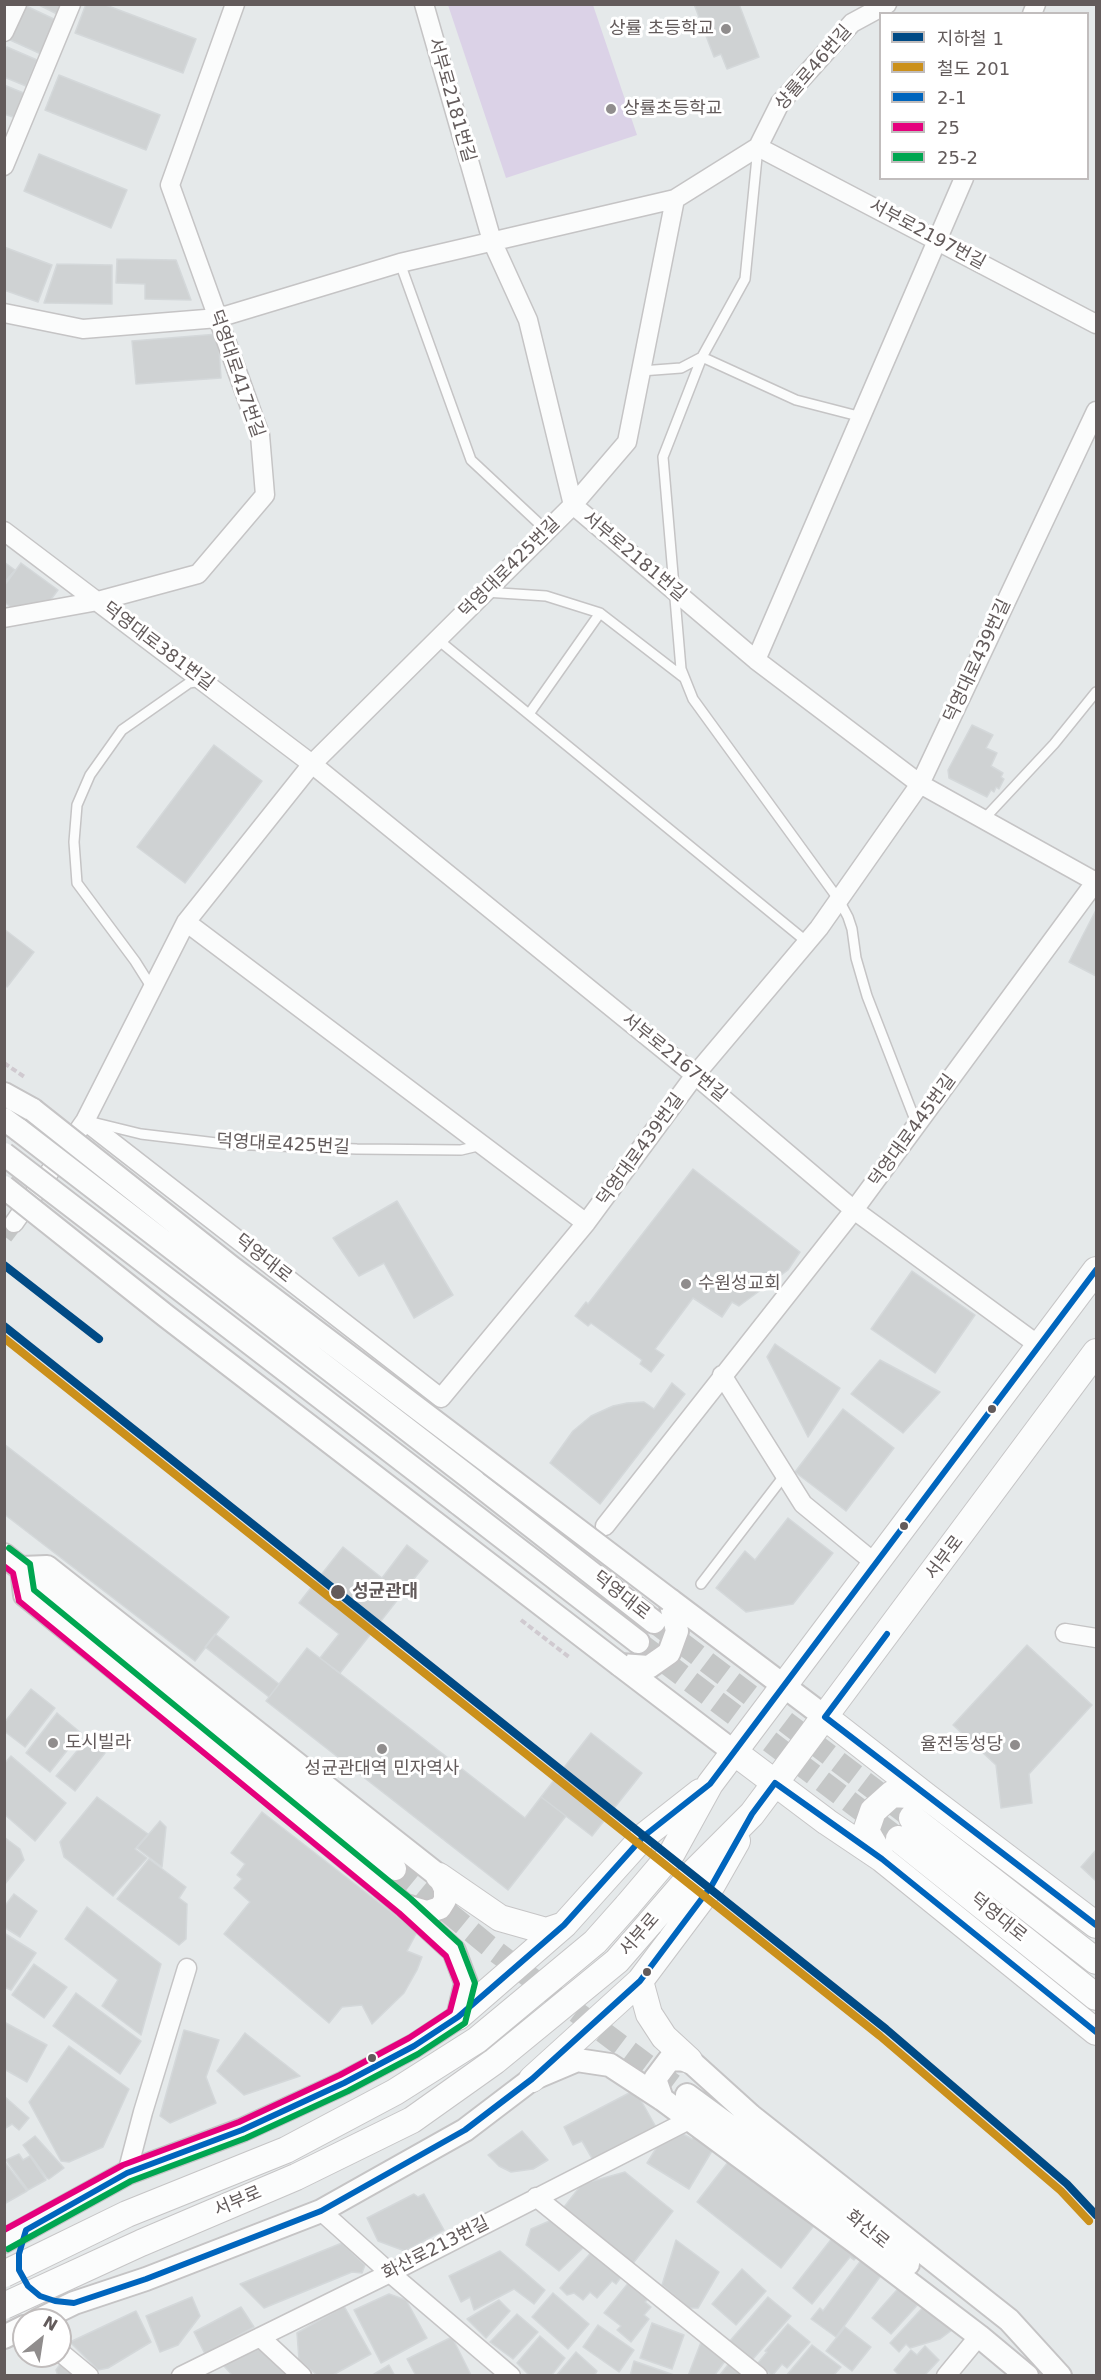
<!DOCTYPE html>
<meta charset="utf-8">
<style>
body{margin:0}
#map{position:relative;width:1101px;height:2380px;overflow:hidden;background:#e5e9ea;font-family:"DejaVu Sans","Noto Sans KR",sans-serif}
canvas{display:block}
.frame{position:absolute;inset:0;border:6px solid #635b5b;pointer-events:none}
.legend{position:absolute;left:879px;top:12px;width:210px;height:168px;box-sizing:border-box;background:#fff;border:2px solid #c1bdbd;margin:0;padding:8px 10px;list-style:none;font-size:18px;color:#635b5b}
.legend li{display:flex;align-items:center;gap:12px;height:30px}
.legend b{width:30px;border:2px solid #c1bdbd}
.north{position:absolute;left:12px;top:2308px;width:60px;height:60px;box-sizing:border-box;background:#fff;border:2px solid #c1bdbd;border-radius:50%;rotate:30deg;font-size:16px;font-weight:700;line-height:24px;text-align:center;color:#635b5b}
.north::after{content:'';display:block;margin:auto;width:21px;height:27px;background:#908d8d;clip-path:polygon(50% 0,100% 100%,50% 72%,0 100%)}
</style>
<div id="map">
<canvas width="1101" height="2380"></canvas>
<div class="frame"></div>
<ul class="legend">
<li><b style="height:8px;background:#004a85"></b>지하철 1</li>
<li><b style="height:8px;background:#cb901b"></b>철도 201</li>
<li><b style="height:8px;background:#0065bd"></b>2-1</li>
<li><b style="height:8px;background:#e5007d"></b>25</li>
<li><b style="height:8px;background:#00a651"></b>25-2</li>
</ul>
<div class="north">N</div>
</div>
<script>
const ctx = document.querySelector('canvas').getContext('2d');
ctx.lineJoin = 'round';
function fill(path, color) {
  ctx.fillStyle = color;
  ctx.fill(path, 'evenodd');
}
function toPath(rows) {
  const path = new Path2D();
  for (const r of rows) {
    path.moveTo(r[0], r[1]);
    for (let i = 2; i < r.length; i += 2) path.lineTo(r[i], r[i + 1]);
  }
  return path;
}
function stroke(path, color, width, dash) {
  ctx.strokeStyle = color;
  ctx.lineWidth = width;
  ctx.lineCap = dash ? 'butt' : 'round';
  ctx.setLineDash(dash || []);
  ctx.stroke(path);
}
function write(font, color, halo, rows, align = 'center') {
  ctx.font = font + ' "DejaVu Sans","Noto Sans KR",sans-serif';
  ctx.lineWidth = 6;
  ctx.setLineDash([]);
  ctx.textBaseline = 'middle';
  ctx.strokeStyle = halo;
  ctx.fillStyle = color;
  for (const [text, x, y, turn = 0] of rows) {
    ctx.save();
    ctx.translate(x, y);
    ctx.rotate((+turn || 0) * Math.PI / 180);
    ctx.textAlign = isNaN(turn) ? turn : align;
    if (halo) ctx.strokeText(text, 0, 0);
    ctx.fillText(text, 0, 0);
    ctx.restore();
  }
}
fill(toPath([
 [448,5,593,5,637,135,506,178]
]), '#dbd2e7');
const building = toPath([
 [37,4,61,4,57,14,37,4],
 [86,4,103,4,196,39,183,73,75,33,86,4],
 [694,4,739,4,759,57,727,69,721,54,714,57,694,4],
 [24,5,56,20,41,54,8,39,24,5],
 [7,47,37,60,26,86,4,77,4,52,7,47],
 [59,75,160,115,146,150,45,110,59,75],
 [4,85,26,94,16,118,4,114,4,85],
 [39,154,127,190,111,228,24,191,39,154],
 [4,247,52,265,38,302,4,290,4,247],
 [117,259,176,260,191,300,145,299,145,284,116,283,117,259],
 [57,264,112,265,112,304,44,303,57,264],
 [218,334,221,378,136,384,132,341,218,334],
 [4,562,15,570,4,583,4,562],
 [21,563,58,590,43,610,18,612,4,602,4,586,21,563],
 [972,725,993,735,986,748,997,753,991,766,1003,773,1001,777,1004,779,999,789,996,787,994,792,991,790,987,797,949,778,948,770,972,725],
 [214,745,262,781,185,883,137,847,214,745],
 [1096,910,1096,976,1069,962,1096,910],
 [4,929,34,952,7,987,4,985,4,929],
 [693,1169,800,1252,788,1270,739,1306,732,1302,722,1317,693,1298,655,1349,664,1355,651,1372,640,1364,642,1360,591,1323,588,1326,575,1316,586,1302,588,1304,693,1169],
 [397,1201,453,1295,414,1318,384,1263,359,1276,333,1238,397,1201],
 [912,1271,975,1315,935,1373,871,1329,912,1271],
 [775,1344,840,1388,808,1437,767,1357,775,1344],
 [880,1360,940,1392,903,1433,851,1394,880,1360],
 [672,1383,685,1394,600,1504,550,1463,573,1431,591,1416,613,1406,627,1403,644,1402,654,1409,672,1383],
 [843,1409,894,1448,846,1511,795,1472,843,1409],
 [4,1444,229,1617,195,1661,4,1514,4,1444],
 [788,1518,833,1553,793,1604,746,1612,716,1588,745,1551,755,1560,788,1518],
 [407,1545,428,1561,340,1673,320,1658,339,1634,299,1603,343,1547,382,1578,407,1545],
 [215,1634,279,1684,269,1697,205,1647,215,1634],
 [1027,1645,1092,1705,1029,1774,1032,1803,1001,1808,996,1765,953,1725,1027,1645],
 [307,1648,525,1818,541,1797,566,1816,508,1890,266,1701,307,1648],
 [31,1689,55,1708,25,1747,4,1731,4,1723,31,1689],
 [57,1713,81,1733,50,1772,26,1753,57,1713],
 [591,1733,642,1773,592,1836,541,1797,591,1733],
 [87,1739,105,1753,75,1791,56,1776,87,1739],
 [11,1756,66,1803,35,1841,4,1814,4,1764,11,1756],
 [97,1797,148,1834,135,1849,147,1858,113,1896,64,1857,60,1842,97,1797],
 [262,1812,417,1932,407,1951,422,1957,417,1970,404,1993,372,2024,362,2005,342,2007,329,2023,224,1934,250,1902,234,1888,242,1879,237,1875,245,1864,231,1853,262,1812],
 [160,1821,166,1827,162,1867,137,1848,160,1821],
 [4,1837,20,1849,24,1860,5,1884,4,1837],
 [1096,1850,1096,1881,1081,1867,1096,1850],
 [149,1859,186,1887,179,1898,187,1904,186,1939,179,1945,117,1899,149,1859],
 [14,1894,37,1911,20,1937,4,1927,4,1907,14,1894],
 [87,1907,161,1964,141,2035,102,2006,118,1980,65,1939,87,1907],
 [4,1933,36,1953,11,1990,4,1987,4,1933],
 [34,1964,67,1987,44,2018,12,1995,34,1964],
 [76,1993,141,2041,120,2074,53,2026,76,1993],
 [4,2022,47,2045,27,2082,4,2069,4,2022],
 [184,2030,219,2040,206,2077,216,2103,170,2123,160,2116,184,2030],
 [245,2033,300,2076,244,2095,217,2071,245,2033],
 [69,2046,129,2089,103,2147,69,2162,61,2161,29,2102,69,2046],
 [635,2090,656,2127,593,2160,582,2141,573,2145,564,2127,635,2090],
 [4,2096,29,2118,19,2130,12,2124,4,2129,4,2096],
 [522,2131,548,2160,533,2169,511,2172,499,2166,488,2155,522,2131],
 [683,2134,692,2139,696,2134,715,2146,689,2189,647,2163,657,2147,683,2134],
 [35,2136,64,2168,49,2179,47,2178,23,2145,35,2136],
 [19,2154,23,2160,30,2156,46,2180,28,2190,6,2160,19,2154],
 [732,2157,816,2223,781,2268,697,2202,732,2157],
 [4,2161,27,2191,4,2204,4,2161],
 [625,2172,673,2211,631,2266,561,2211,582,2184,625,2172],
 [414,2194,418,2197,424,2194,444,2230,405,2251,378,2241,367,2218,414,2194],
 [554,2219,586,2245,559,2271,526,2245,531,2229,554,2219],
 [837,2232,861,2251,854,2260,850,2257,812,2304,793,2288,837,2232],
 [676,2240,719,2272,698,2308,689,2308,662,2285,676,2240],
 [342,2243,365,2265,362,2273,352,2272,264,2308,240,2284,342,2243],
 [595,2248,624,2273,616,2284,612,2281,597,2298,590,2292,583,2300,574,2293,567,2295,560,2288,595,2248],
 [500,2251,545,2290,534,2304,514,2289,474,2310,470,2297,461,2302,449,2276,500,2251],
 [865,2255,885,2270,836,2337,811,2319,820,2308,823,2311,865,2255],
 [742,2269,766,2291,736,2325,712,2304,742,2269],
 [630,2281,650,2297,645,2302,651,2307,644,2315,649,2319,631,2342,617,2330,621,2326,604,2313,630,2281],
 [903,2283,922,2300,891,2334,872,2318,903,2283],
 [553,2293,589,2324,568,2349,532,2317,553,2293],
 [389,2294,406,2300,427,2338,381,2363,354,2310,389,2294],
 [192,2297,200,2316,178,2345,160,2352,146,2316,192,2297],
 [768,2297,791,2316,752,2360,729,2342,768,2297],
 [499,2300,510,2311,486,2338,467,2319,499,2300],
 [927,2303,956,2327,940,2339,910,2348,906,2344,899,2352,890,2343,927,2303],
 [344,2306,371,2354,331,2376,318,2376,299,2360,297,2333,344,2306],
 [241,2307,254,2327,205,2354,194,2332,241,2307],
 [136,2311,151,2342,108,2368,98,2370,70,2342,136,2311],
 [517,2314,538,2332,513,2359,490,2342,517,2314],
 [652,2323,684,2335,672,2369,640,2358,652,2323],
 [788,2324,810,2342,787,2368,782,2364,772,2376,758,2363,767,2352,765,2351,788,2324],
 [598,2325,634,2350,619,2372,583,2347,598,2325],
 [845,2327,871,2347,852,2371,826,2351,845,2327],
 [540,2336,565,2358,551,2376,530,2376,517,2363,540,2336],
 [452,2337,471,2375,416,2376,407,2359,452,2337],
 [703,2337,728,2357,714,2376,688,2376,703,2337],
 [812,2345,841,2367,833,2376,786,2376,812,2345],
 [925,2346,939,2360,924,2376,900,2376,894,2370,911,2350,917,2355,925,2346],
 [257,2348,267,2350,291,2376,233,2376,223,2365,257,2348],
 [576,2352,597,2371,594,2376,556,2376,576,2352],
 [634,2361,674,2375,673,2376,630,2376,634,2361],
 [731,2361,742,2371,737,2376,719,2376,731,2361],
 [61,2363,76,2376,58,2376,56,2370,61,2363],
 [389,2365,395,2376,371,2376,389,2365]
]);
fill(building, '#cfd2d3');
stroke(building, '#d4d8da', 1.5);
stroke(toPath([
 [4,1236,14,1223]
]), '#c4c6c6', 18, [18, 9]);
stroke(toPath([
 [654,1622,912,1818],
 [638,1642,899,1839],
 [395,1869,495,1951,687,2095]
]), '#c4c6c6', 22, [22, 11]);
const service = toPath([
 [400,263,471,460,547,531],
 [641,371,681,368,702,357,745,279,758,147],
 [862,417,796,400,702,357,663,457,681,669,693,699,839,900,848,917,852,929,856,958,867,996,917,1125],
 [485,592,546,596,600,613,683,677],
 [437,639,807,942],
 [529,714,600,613],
 [984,819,1054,744,1096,692],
 [152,988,135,961,77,883,74,842,77,805,90,775,122,730,189,683,202,681],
 [96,1123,141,1134,225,1144,357,1149,461,1150,482,1145],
 [701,1584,784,1476]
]);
const minor = toPath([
 [424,4,492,241,528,320,573,505,756,660,920,784,1096,882],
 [1032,14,1036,4],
 [4,32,17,4],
 [758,147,1096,324],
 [758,147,780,103,852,23,887,4],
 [4,166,71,4],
 [4,313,83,329,218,318,400,263,675,199],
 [4,531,312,764,695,1075,854,1210,1041,1347],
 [4,618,98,601,198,574,265,495,260,435,170,185,235,4],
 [756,660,964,178],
 [186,922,586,1223],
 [85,1121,441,1398,586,1223,695,1075,819,928,920,784,1096,411],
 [14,1223,85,1121,186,922,312,764,573,505,627,442,675,199,758,147],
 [722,1375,803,1504,876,1564],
 [605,1526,854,1210,1096,881],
 [1065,1633,1096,1638],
 [127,2173,143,2112,187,1968],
 [536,2197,758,2376],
 [321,2211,390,2273,511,2376],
 [260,2337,302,2376],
 [60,2352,89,2376],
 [181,2376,390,2273,689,2120],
 [946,2376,979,2336]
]);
const tertiary = toPath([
 [4,1094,33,1110],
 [4,1119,19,1130],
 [474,1481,654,1622],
 [458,1503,638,1642],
 [4,1555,395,1869],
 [22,1568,47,1567,439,1876,445,1889,445,1900,440,1908,427,1912,406,1906],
 [670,1600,825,1717],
 [620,1665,734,1752],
 [620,1665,649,1667,669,1653,677,1631,670,1600],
 [687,2095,836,2204,908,2264],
 [662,2099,655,2079,670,2059,689,2060,751,2116,1009,2320,1060,2376],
 [4,2241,127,2173,242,2130,344,2083,414,2046,458,2017,466,1983,454,1951,405,1906,225,1757,25,1595,22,1568],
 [39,2320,74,2303,146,2279,321,2211,465,2130,532,2079,577,2060,610,2065,662,2099,858,2244,979,2336,1027,2376],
 [4,2337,24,2327]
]);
const secondary = toPath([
 [825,1717,926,1796,1096,1925],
 [734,1752,827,1822,882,1859,1096,2032],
 [912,1818,1096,1961],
 [899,1839,1096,1997],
 [881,1857,866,1831,873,1811,892,1794,926,1796],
 [439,1876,500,1918,546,1931,564,1925],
 [627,1906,672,1853,710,1784,1096,1270],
 [650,1923,694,1872,752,1814,1096,1352],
 [640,1981,649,2014,664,2037,689,2060],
 [458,2017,564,1925,644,1836,700,1792],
 [532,2079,640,1981,712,1885,737,1841]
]);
stroke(service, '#c5c4c5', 12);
stroke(minor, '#c5c4c5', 21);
stroke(tertiary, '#c5c4c5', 26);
stroke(secondary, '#c6c5c6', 28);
stroke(toPath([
 [4,1063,26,1078],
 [521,1620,569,1657]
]), '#d0cad0', 4, [6, 3]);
stroke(service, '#fbfcfc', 9);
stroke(minor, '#fbfcfc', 18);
stroke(tertiary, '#fbfcfc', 22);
stroke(secondary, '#fbfcfc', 26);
const tertiaryBridge = toPath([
 [33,1110,231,1267,670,1600],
 [19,1130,474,1481],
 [4,1154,458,1503],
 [4,1187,166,1316,620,1665]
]);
const secondaryBridge = toPath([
 [4,2274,127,2214,286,2150,395,2092,477,2040,595,1942,627,1906],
 [4,2306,141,2243,296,2177,412,2120,495,2061,617,1961,650,1923]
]);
stroke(tertiaryBridge, '#c5c4c5', 26, []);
stroke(secondaryBridge, '#c6c5c6', 28, []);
stroke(tertiaryBridge, '#fbfcfc', 22);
stroke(secondaryBridge, '#fbfcfc', 26);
stroke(toPath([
 [1096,1270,710,1784,644,1836,564,1925,458,2017,414,2046,344,2083,242,2130,127,2173,26,2230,19,2254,19,2270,28,2286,40,2296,55,2301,74,2303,146,2279,321,2211,465,2130,532,2079,640,1981,712,1885,752,1814,775,1783,882,1859,1096,2032],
 [887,1634,825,1717,1096,1925]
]), '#0065bd', 6);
stroke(toPath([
 [4,1566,13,1573,19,1601,399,1913,446,1956,457,1984,450,2011,409,2038,340,2075,239,2122,123,2165,4,2230]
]), '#e5007d', 6);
stroke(toPath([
 [8,2249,131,2181,246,2138,348,2091,418,2054,465,2023,475,1983,460,1944,411,1899,34,1590,30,1564,9,1548]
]), '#00a651', 6);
stroke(toPath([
 [4,1338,880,2036,1061,2191,1089,2221]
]), '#cb901b', 8);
stroke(toPath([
 [4,1265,99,1339],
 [4,1326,886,2029,1067,2184,1096,2215]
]), '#004a85', 8);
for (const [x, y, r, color] of [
 [726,29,6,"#908d8d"],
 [611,109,6,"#908d8d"],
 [686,1284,6,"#908d8d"],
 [992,1409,5,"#635b5b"],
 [904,1526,5,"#635b5b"],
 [338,1592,8,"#635b5b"],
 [53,1743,6,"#908d8d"],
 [1015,1745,6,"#908d8d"],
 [382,1749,6,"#908d8d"],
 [647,1972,5,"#635b5b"],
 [372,2058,5,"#635b5b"]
]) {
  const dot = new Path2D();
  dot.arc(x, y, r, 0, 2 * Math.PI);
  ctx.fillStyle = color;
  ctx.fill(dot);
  stroke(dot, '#fff', 2);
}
write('18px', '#635b5b', '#fff', [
 ["상률 초등학교",714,29,"right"],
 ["상률초등학교",623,109],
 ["수원성교회",698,1284],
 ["도시빌라",65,1743],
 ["율전동성당",1003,1745,"right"],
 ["성균관대역 민자역사",382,1769,"center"]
], 'left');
write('18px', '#635b5b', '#fff', [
 ["상률로46번길",814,68,-49],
 ["서부로2181번길",451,100,74],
 ["서부로2197번길",927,235,28],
 ["덕영대로417번길",236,374,71],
 ["서부로2181번길",634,557,40],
 ["덕영대로425번길",510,568,-45],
 ["덕영대로381번길",158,647,37],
 ["덕영대로439번길",978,661,-65],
 ["서부로2167번길",674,1058,39],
 ["덕영대로445번길",913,1131,-54],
 ["덕영대로425번길",283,1145,3],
 ["덕영대로439번길",641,1150,-54],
 ["덕영대로",263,1259,38],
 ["서부로",945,1558,-53],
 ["덕영대로",621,1596,38],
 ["덕영대로",998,1918,39],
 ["서부로",640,1935,-49],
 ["서부로",238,2202,-23],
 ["화산로",867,2230,39],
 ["화산로213번길",436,2249,-27]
]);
write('bold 18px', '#635b5b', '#fff', [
 ["성균관대",352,1592]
], 'left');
</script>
